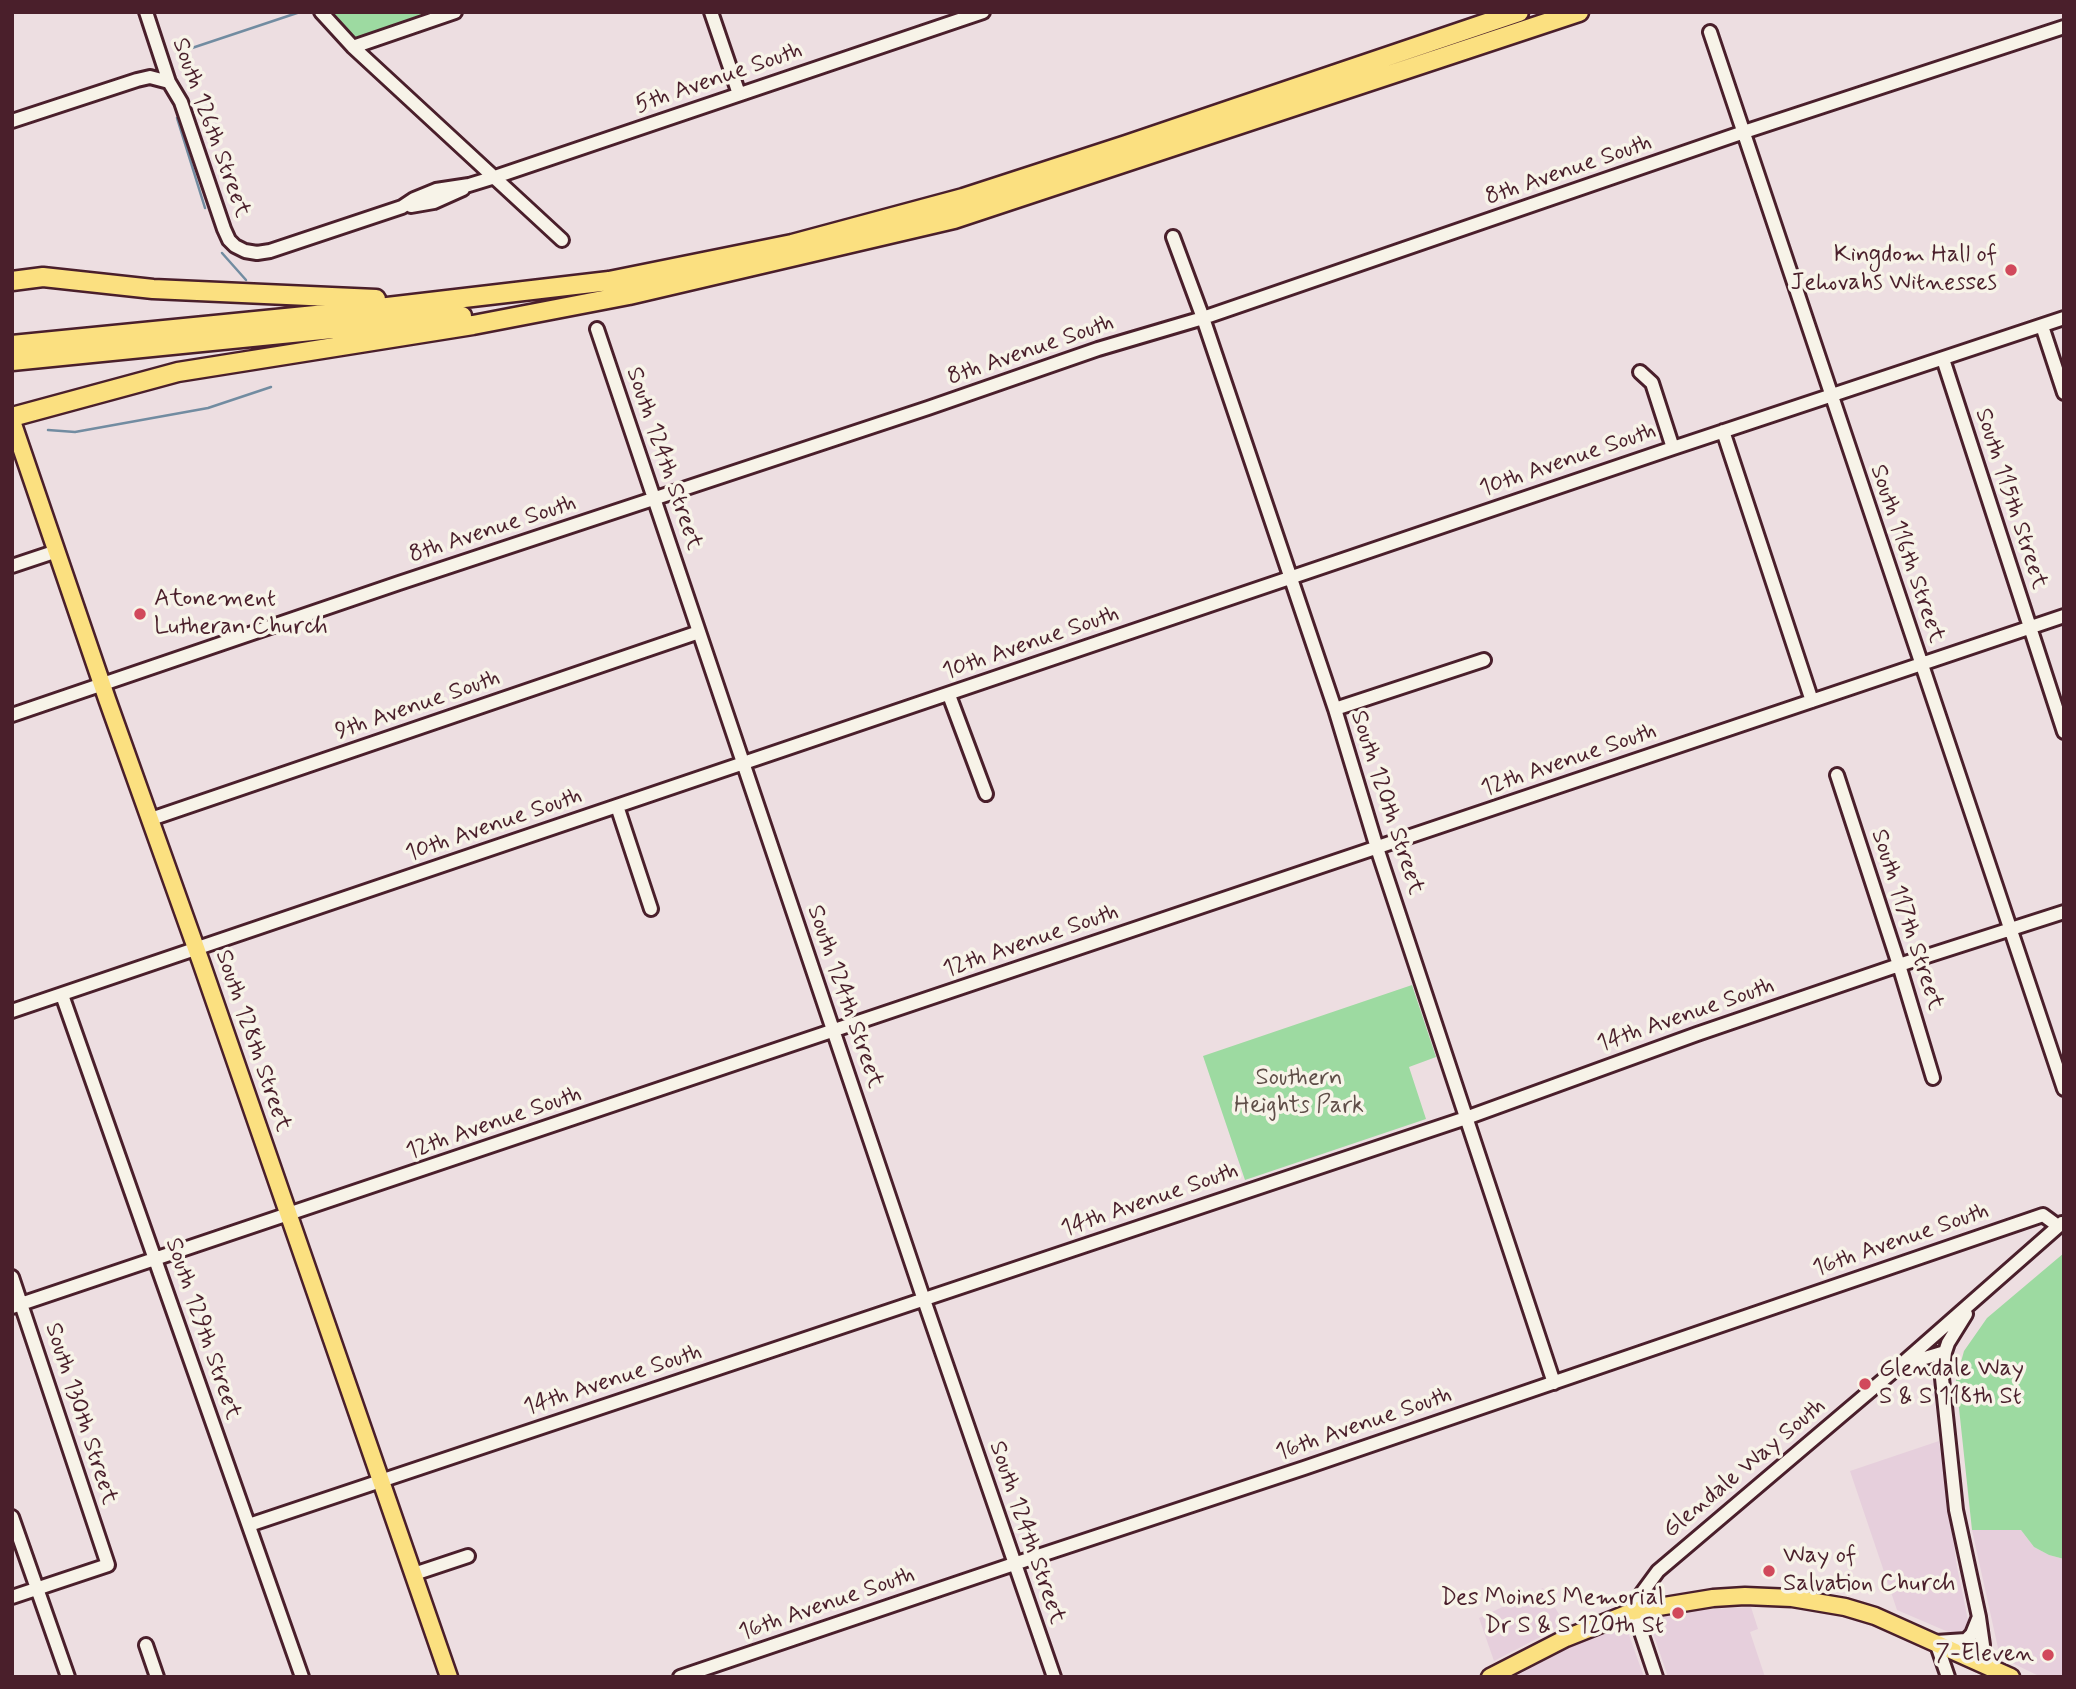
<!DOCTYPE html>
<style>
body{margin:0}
#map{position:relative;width:2076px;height:1689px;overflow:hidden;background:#eddee1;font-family:Mynerve,sans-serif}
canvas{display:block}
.frame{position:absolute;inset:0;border:14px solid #4a1f2b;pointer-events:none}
</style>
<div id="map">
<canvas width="2076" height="1689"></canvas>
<div class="frame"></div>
</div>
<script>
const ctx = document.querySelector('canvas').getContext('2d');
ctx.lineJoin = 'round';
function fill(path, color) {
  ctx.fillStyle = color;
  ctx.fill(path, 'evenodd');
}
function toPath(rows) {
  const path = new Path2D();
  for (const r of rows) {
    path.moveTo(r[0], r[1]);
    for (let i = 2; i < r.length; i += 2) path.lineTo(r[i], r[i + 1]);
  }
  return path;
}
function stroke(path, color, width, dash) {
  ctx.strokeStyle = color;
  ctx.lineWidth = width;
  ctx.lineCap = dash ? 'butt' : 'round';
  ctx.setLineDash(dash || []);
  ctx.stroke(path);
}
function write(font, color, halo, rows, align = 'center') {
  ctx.font = font + ' Mynerve,sans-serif';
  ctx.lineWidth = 7;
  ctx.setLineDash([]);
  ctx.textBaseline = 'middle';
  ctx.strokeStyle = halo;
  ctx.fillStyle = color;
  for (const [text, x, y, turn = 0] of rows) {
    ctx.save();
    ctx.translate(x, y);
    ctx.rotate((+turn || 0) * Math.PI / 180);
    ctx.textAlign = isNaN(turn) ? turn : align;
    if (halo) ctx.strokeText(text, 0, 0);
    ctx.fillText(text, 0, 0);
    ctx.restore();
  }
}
fill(toPath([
 [1939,1441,1957,1567,1968,1620,1965,1629,1953,1634,1897,1610,1850,1471],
 [1972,1530,2021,1530,2034,1547,2049,1555,2064,1559,2064,1677,2041,1677,2002,1658,1997,1654,1998,1648],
 [1543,1588,1565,1624,1494,1661,1479,1618],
 [1751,1607,1758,1629,1750,1632,1765,1677,1668,1677,1651,1627,1652,1622,1668,1615,1699,1610],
 [1619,1629,1625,1631,1629,1635,1644,1677,1514,1677,1558,1653,1586,1640]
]), '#e6cfdc');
fill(toPath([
 [331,12,439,12,357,41],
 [1412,985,1436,1057,1409,1067,1426,1119,1245,1180,1203,1056],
 [2064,1253,2064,1559,2049,1555,2034,1547,2021,1530,1972,1530,1956,1380,1964,1351,1987,1318]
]), '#9ddaa1');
stroke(toPath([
 [177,53,300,12],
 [177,118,205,208],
 [222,253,246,280],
 [48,430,75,432,208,408,271,387]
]), '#728ca1', 2.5);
const minor = toPath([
 [146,12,169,82,181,102,224,229,229,240,235,246,245,251,257,253,270,251,402,207,414,199,436,190,469,185,495,177,983,12],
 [321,12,353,47,562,240],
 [711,12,739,94],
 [1710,32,2064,1089],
 [353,47,455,12],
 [12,121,137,80,150,77,169,82],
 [411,206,434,202,463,189],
 [1173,237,1203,318,1335,709,1377,848,1554,1383],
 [2042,326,2064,393],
 [597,329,924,1300,1054,1677],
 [1943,359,2064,732],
 [1640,372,1652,383,1673,448],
 [1723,431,1812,701],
 [12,566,57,551],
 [949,695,986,794],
 [1335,709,1484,660],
 [12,715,399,583,928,408,1098,349,1203,318,1744,132,2064,27],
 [1837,775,1899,965,1933,1078],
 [617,806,651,909],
 [151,819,699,632],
 [62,995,302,1677],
 [12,1011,1673,448,2064,318],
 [12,1277,108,1565,12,1597],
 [12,1307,2064,616],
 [1966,1314,1948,1343,1945,1352,1942,1378,1956,1510,1979,1617,1983,1645,1980,1661],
 [1905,1364,1945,1352],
 [12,1517,68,1677],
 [249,1525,1466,1118,1697,1034,1899,965,2064,912],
 [414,1574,468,1556],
 [146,1645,157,1677],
 [680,1677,1014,1564,1304,1468,2043,1215,2058,1226],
 [1656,1677,1634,1611,1636,1601,1658,1571,1896,1369,2062,1223],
 [1948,1677,1936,1642,1966,1640,1972,1634,1978,1619]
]);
const major = toPath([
 [12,421,107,699,201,962,449,1677],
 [1490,1677,1566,1638,1634,1611,1713,1598,1745,1596,1792,1598,1845,1607,1875,1616,2011,1677]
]);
const highway = toPath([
 [12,281,43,277,153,289,376,299],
 [12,345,336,313,609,281,792,244,963,198,1126,145,1519,12],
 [12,361,462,316],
 [12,417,178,372,473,325,629,295,954,219,1579,12]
]);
stroke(minor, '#4a1f2b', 18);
stroke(major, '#4a1f2b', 21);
stroke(highway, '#4a1f2b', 23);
stroke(minor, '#f7f3e8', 12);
stroke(major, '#fbe080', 16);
stroke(highway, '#fbe080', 18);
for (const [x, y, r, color] of [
 [2011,270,7,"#d1495b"],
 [140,614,7,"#d1495b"],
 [1865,1384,7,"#d1495b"],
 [1769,1571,7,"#d1495b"],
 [1678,1613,7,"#d1495b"],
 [2048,1655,7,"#d1495b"]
]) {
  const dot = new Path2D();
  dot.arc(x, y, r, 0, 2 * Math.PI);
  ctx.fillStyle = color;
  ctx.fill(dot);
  stroke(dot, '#f7f3e8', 2.5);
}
write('24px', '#4a1f2b', '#f7f3e8', [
 ["5th Avenue South",719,79,-19],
 ["South 126th Street",210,128,70],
 ["8th Avenue South",1569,171,-19],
 ["8th Avenue South",1031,351,-19],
 ["South 124th Street",663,459,71],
 ["10th Avenue South",1568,461,-19],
 ["South 115th Street",2010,499,72],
 ["8th Avenue South",493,530,-18],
 ["South 116th Street",1906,554,71],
 ["10th Avenue South",1031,644,-19],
 ["9th Avenue South",418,706,-19],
 ["12th Avenue South",1569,761,-19],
 ["South 120th Street",1386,803,72],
 ["10th Avenue South",494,826,-19],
 ["South 117th Street",1906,920,72],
 ["12th Avenue South",1031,942,-19],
 ["South 124th Street",844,997,71],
 ["14th Avenue South",1686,1016,-19],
 ["South 128th Street",252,1041,71],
 ["12th Avenue South",494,1124,-19],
 ["14th Avenue South",1150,1201,-19],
 ["16th Avenue South",1901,1241,-19],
 ["South 129th Street",202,1329,71],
 ["14th Avenue South",613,1381,-18],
 ["South 130th Street",80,1414,72],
 ["16th Avenue South",1364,1425,-19],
 ["Glendale Way South",1745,1469,-40],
 ["South 124th Street",1026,1533,71],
 ["16th Avenue South",827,1605,-19]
]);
write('24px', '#4a1f2b', '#f7f3e8', [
 ["Kingdom Hall of",1997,256],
 ["Jehovahs Witnesses",1997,284],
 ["Atonement",154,600,"left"],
 ["Lutheran Church",154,628,"left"],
 ["Glendale Way",1879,1370,"left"],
 ["S & S 118th St",1879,1398,"left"],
 ["Way of",1783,1557,"left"],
 ["Salvation Church",1783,1585,"left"],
 ["Des Moines Memorial",1664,1599],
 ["Dr S & S 120th St",1664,1627],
 ["7-Eleven",2034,1655]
], 'right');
write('24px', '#5f4e48', '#f7f3e8', [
 ["Southern",1299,1079],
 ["Heights Park",1299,1107]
]);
</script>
